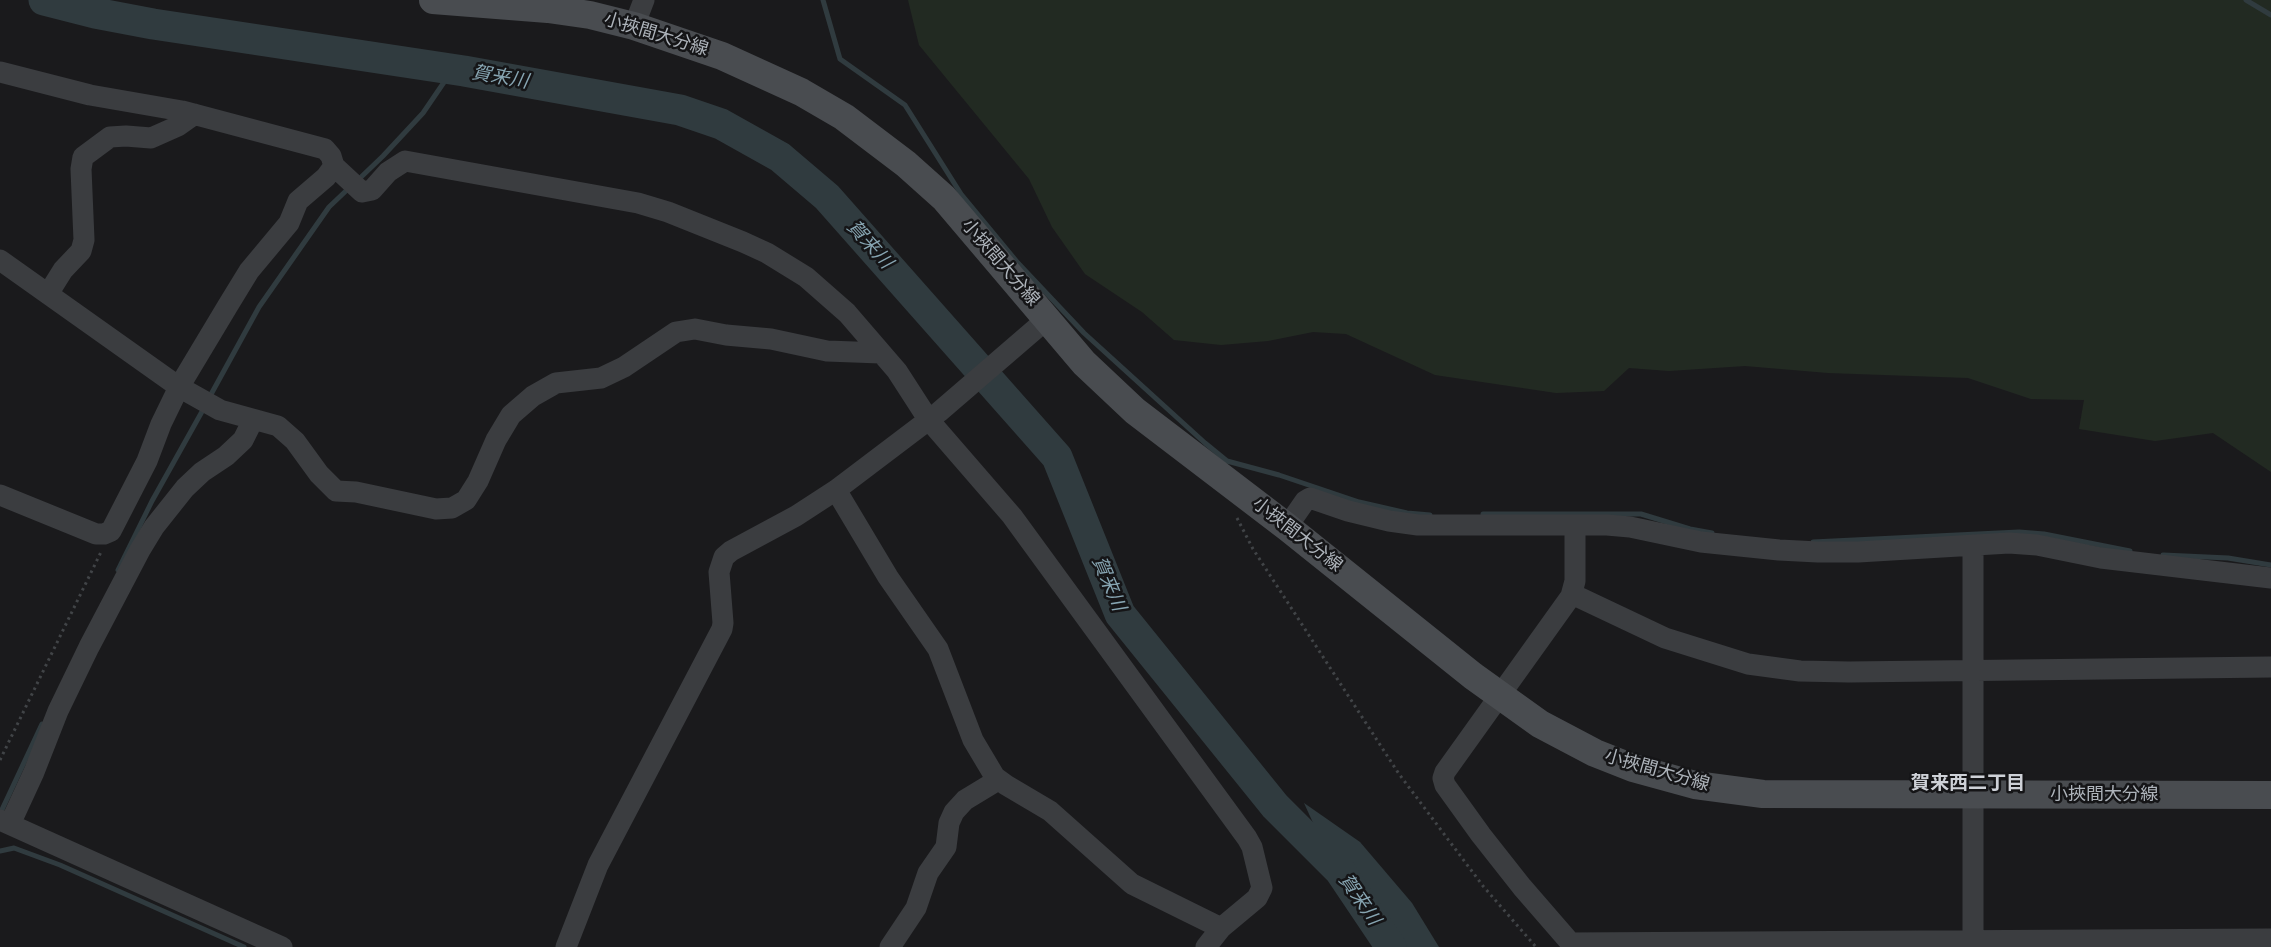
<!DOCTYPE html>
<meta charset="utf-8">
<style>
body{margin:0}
canvas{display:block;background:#1a1a1c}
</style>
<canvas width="2271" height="947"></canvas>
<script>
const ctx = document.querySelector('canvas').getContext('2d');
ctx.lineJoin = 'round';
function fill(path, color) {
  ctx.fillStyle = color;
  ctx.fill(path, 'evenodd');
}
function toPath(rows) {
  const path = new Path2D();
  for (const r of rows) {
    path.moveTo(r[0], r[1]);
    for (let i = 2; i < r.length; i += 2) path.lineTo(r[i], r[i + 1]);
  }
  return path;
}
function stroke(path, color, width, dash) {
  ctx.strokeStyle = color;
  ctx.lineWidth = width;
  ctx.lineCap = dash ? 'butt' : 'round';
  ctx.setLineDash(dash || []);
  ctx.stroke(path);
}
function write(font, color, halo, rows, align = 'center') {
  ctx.font = font + ' Signika,"Noto Sans JP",sans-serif';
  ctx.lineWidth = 5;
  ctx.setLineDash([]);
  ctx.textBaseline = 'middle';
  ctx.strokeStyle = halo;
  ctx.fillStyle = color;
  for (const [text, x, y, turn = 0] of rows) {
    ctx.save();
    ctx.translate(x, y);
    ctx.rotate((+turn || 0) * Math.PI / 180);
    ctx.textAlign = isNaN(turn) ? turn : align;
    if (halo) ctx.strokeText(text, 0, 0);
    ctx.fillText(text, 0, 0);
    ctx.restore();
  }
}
fill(toPath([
 [908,0,2271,0,2271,472,2213,433,2155,441,2079,429,2084,400,2031,399,1968,378,1828,373,1745,366,1669,371,1629,368,1604,391,1556,393,1435,375,1346,334,1313,332,1268,341,1221,345,1174,340,1142,312,1085,274,1052,227,1029,179,919,45]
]), '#222a22');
fill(toPath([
 [1304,803,1360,842,1412,903,1439,947,1386,947,1340,882]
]), '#303b3f');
stroke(toPath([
 [823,0,840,59,905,105,961,194,1018,263,1084,333,1205,443,1227,461,1279,475,1359,502,1407,513,1430,515],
 [2246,0,2271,15],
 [358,180,383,156,423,113,453,69],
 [209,398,259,307,329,207,349,188],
 [1483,514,1641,514,1690,529,1712,533],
 [1813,542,2019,532,2044,534,2130,551],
 [2163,555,2228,558,2271,565],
 [118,570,152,501,204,408],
 [0,814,42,724],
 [0,851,14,848,60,865,244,947]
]), '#303b3f', 5);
stroke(toPath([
 [44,0,95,13,153,24,464,71,680,110,721,124,780,157,827,197,1057,457,1120,614,1275,806,1340,871,1391,947]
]), '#303b3f', 31);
stroke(toPath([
 [1237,518,1253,549,1399,774,1483,886,1536,947],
 [0,760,101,552]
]), '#414447', 3, [2.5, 4]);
stroke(toPath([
 [634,26,644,0],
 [0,72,90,95,182,111,325,149,331,156,334,166,362,192,372,190,388,172,405,161,638,203,668,212,743,242,767,253,806,277,847,313,897,371,928,419,1012,516,1247,838,1252,847,1262,888,1257,898,1221,928,1206,947],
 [0,260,179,387,220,410,278,426,295,441,319,474,336,491,356,492,436,509,452,508,466,500,478,481,496,440,511,415,533,396,556,383,601,378,624,367,676,332,695,329,726,335,771,339,827,351,881,353],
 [48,294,63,270,81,251,84,240,81,169,83,157,110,137,126,136,151,138,178,126,195,114],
 [836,490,888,577,938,649,973,740,995,777,1006,785,1050,811,1132,884,1221,928],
 [0,495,96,534,104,534,111,531,147,461,161,424,179,387,227,307,249,271,289,223,298,201,326,177,334,166],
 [1287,527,1305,501,1310,498,1348,511,1389,521,1418,525,1607,525,1630,527,1701,542,1779,550,1818,552,1858,552,2009,543,2037,545,2101,558,2271,578],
 [1973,545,1973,947],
 [1572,594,1665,638,1748,664,1800,671,1849,672,2271,667],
 [0,820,282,947],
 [10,824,34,772,58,711,89,647,140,550,154,527,185,488,202,472,226,456,243,440,253,420],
 [1570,943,2271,939],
 [566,947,598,865,722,629,723,623,719,572,724,557,731,551,796,516,836,490,939,412,1047,319],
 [890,947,916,908,928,873,946,847,949,823,954,812,965,800,998,780],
 [1574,947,1522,887,1481,835,1445,785,1443,778,1445,772,1571,596,1575,581,1575,525]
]), '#3b3d40', 21);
stroke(toPath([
 [433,0,548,9,590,15,634,26,722,56,801,92,844,117,906,164,944,198,1084,363,1135,411,1287,527,1473,676,1540,724,1595,753,1633,768,1695,785,1763,794,2271,795]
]), '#494c50', 28);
write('18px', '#adb3ba', '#151517', [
 ["小挾間大分線",656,35,17],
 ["小挾間大分線",1000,263,49],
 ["小挾間大分線",1297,535,38],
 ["小挾間大分線",1657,771,16],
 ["小挾間大分線",2104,795]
]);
write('italic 19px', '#87a5b2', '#151517', [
 ["賀来川",500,78,10],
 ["賀来川",869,245,48],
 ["賀来川",1108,584,67],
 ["賀来川",1359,900,55]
]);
write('bold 19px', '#ced1d7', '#151517', [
 ["賀来西二丁目",1968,784]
]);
</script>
